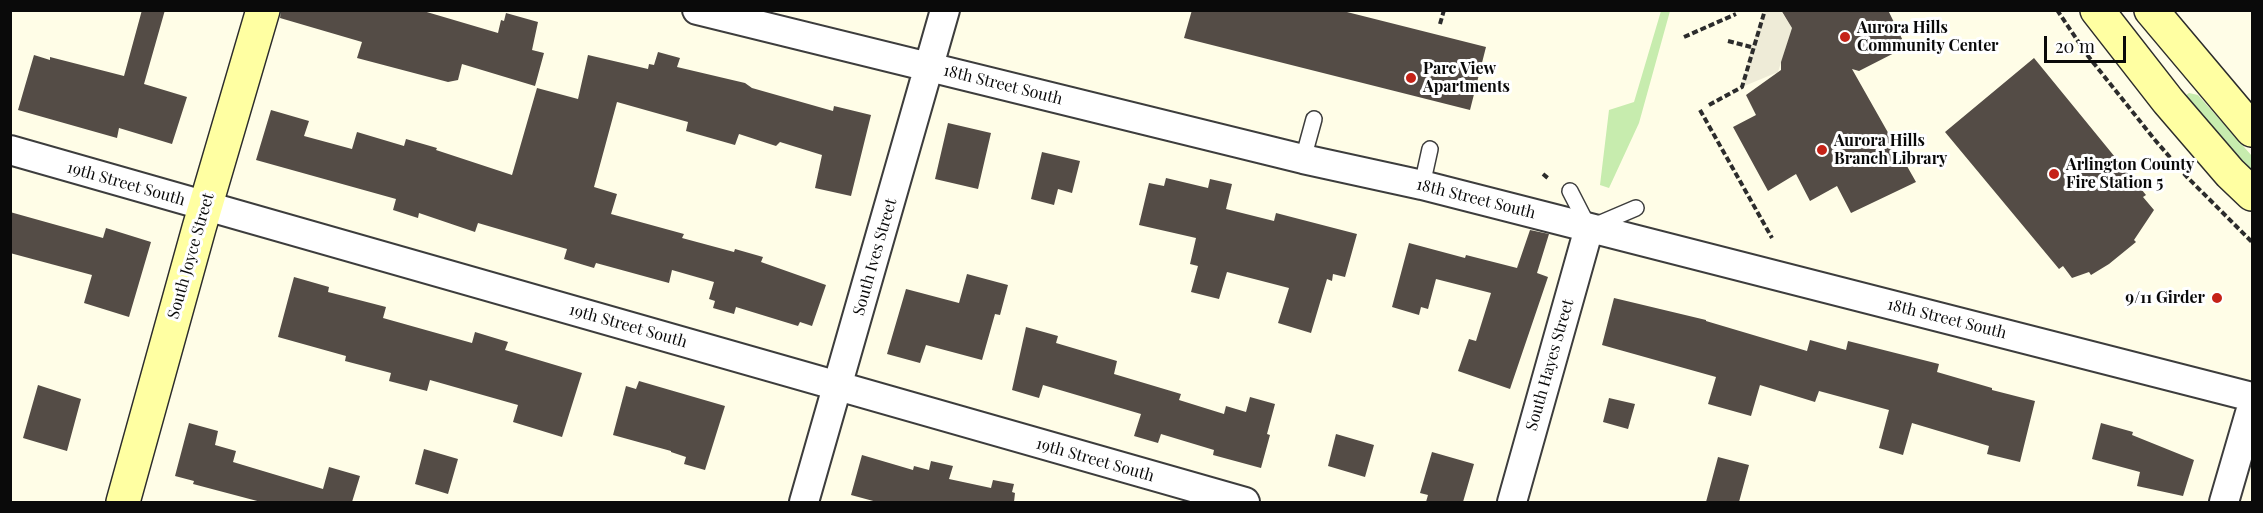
<!DOCTYPE html>
<style>
body{margin:0}
#map{position:relative;width:2263px;height:513px;overflow:hidden;background:#fffde7;font-family:"Playfair Display",serif}
canvas{display:block}
.frame{position:absolute;inset:0;border:12px solid #0a0a0a;pointer-events:none}
.scale{position:absolute;left:2044px;top:36px;width:82px;height:27px;box-sizing:border-box;border:3px solid #0a0a0a;border-top:0;padding-left:8px;font-size:18px;line-height:21px;white-space:nowrap;color:#0a0a0a;-webkit-text-stroke:4px #fff;paint-order:stroke}
</style>
<div id="map">
<canvas width="2263" height="513"></canvas>
<div class="frame"></div>
<div class="scale">20 m</div>
</div>
<script>
const ctx = document.querySelector('canvas').getContext('2d');
ctx.lineJoin = 'round';
function fill(path, color) {
  ctx.fillStyle = color;
  ctx.fill(path, 'evenodd');
}
function toPath(rows) {
  const path = new Path2D();
  for (const r of rows) {
    path.moveTo(r[0], r[1]);
    for (let i = 2; i < r.length; i += 2) path.lineTo(r[i], r[i + 1]);
  }
  return path;
}
function stroke(path, color, width, dash) {
  ctx.strokeStyle = color;
  ctx.lineWidth = width;
  ctx.lineCap = dash ? 'butt' : 'round';
  ctx.setLineDash(dash || []);
  ctx.stroke(path);
}
function write(font, color, halo, rows, align = 'center') {
  ctx.font = font + ' "Playfair Display",serif';
  ctx.lineWidth = 6;
  ctx.setLineDash([]);
  ctx.textBaseline = 'middle';
  ctx.strokeStyle = halo;
  ctx.fillStyle = color;
  for (const [text, x, y, turn = 0] of rows) {
    ctx.save();
    ctx.translate(x, y);
    ctx.rotate((+turn || 0) * Math.PI / 180);
    ctx.textAlign = isNaN(turn) ? turn : align;
    if (halo) ctx.strokeText(text, 0, 0);
    ctx.fillText(text, 0, 0);
    ctx.restore();
  }
}
fill(toPath([
 [1661,11,1670,11,1639,123,1609,188,1600,185,1609,110,1634,102],
 [2189,93,2198,95,2252,156,2252,178,2184,103,2185,96]
]), '#c7ecae');
fill(toPath([
 [1765,11,1781,11,1792,28,1778,72,1742,87,1751,47]
]), '#eeebd7');
fill(toPath([
 [142,10,165,10,144,84,187,97,172,144,119,128,117,138,18,110,34,55,50,60,50,57,124,76],
 [281,10,420,10,498,33,501,20,504,21,506,13,538,22,532,50,544,53,535,86,462,64,458,80,448,82,357,58,362,42,280,18],
 [1192,10,1339,10,1486,47,1470,110,1184,38],
 [1781,10,1888,10,1906,47,1859,71,1852,69,1916,182,1851,213,1837,186,1810,201,1796,174,1768,191,1733,127,1756,115,1746,95,1781,70,1781,62,1792,28],
 [658,52,680,58,677,67,745,83,752,88,833,111,834,106,871,115,851,196,815,188,822,155,780,142,776,146,739,134,735,145,686,131,688,122,617,102,594,187,617,194,611,214,684,234,682,238,734,252,735,249,763,257,761,262,826,285,812,326,800,322,798,326,736,307,734,314,713,308,715,301,709,299,714,282,672,270,669,283,596,263,594,268,564,259,567,249,478,223,475,232,419,213,418,218,393,210,396,199,256,160,271,110,309,121,304,136,352,149,357,132,404,146,406,139,437,148,436,150,512,175,537,88,578,99,588,55,648,69,649,64,654,65],
 [2034,58,2146,195,2143,197,2154,210,2134,240,2136,242,2109,264,2091,275,2089,272,2072,278,2063,266,2059,269,1945,132],
 [948,123,991,133,978,189,935,179],
 [1042,152,1080,161,1072,193,1058,189,1054,205,1031,199],
 [1166,178,1208,188,1210,179,1232,184,1226,209,1274,221,1276,213,1357,234,1345,277,1333,274,1332,281,1327,279,1311,333,1278,323,1289,288,1227,272,1219,299,1191,292,1198,266,1190,264,1196,238,1139,225,1149,183,1164,186],
 [10,212,103,238,106,228,151,242,129,317,84,303,92,275,10,253],
 [1530,230,1549,234,1537,273,1548,277,1510,389,1458,371,1469,339,1476,341,1491,293,1436,279,1428,309,1421,307,1419,315,1392,307,1409,243,1465,258,1466,255,1517,268],
 [967,274,1008,285,1000,315,995,314,982,360,926,345,920,363,887,354,906,289,959,303],
 [294,277,329,287,328,292,386,307,383,318,472,343,475,332,508,342,505,350,582,373,562,437,513,422,518,405,430,380,427,391,389,381,391,373,345,361,346,356,278,337],
 [1614,298,1706,320,1706,321,1807,351,1810,340,1846,350,1848,341,1939,364,1937,372,1992,388,1992,390,2035,401,2020,462,1987,454,1989,446,1912,423,1903,455,1879,448,1889,410,1819,391,1815,402,1760,385,1751,416,1708,404,1716,377,1602,345],
 [1026,327,1058,336,1056,343,1117,361,1114,374,1181,394,1179,400,1224,414,1226,406,1246,412,1250,397,1275,404,1267,434,1270,435,1261,468,1213,455,1214,450,1161,434,1158,443,1134,436,1141,414,1043,385,1039,398,1012,390],
 [639,381,725,406,705,470,684,464,686,457,671,452,671,451,613,435,626,386,636,389],
 [38,385,81,399,67,451,23,438],
 [1609,398,1635,404,1628,429,1603,422],
 [189,423,218,431,215,445,236,451,233,462,323,489,329,467,360,476,352,502,261,502,193,484,194,481,175,476],
 [2101,423,2133,432,2132,435,2194,460,2183,496,2137,486,2140,472,2092,459],
 [1336,434,1374,445,1365,477,1328,466],
 [424,449,458,459,448,494,415,484],
 [1432,452,1474,464,1463,502,1426,502,1428,495,1420,493],
 [862,455,913,470,914,466,929,470,931,461,953,466,949,479,991,488,993,480,1014,484,1012,492,1015,493,1014,502,877,502,851,495],
 [1718,457,1749,465,1739,502,1706,502]
]), '#544c46');
const lane = toPath([
 [1303,159,1314,119],
 [1422,185,1430,149],
 [1570,191,1589,228,1636,208]
]);
const street = toPath([
 [697,10,1303,159,1422,185,2252,397],
 [10,150,1245,502],
 [804,502,945,10],
 [1512,502,1589,228],
 [2224,502,2252,406]
]);
const secondary = toPath([
 [2097,10,2168,101,2230,173,2252,194],
 [2151,10,2252,130],
 [123,502,199,228,263,10]
]);
stroke(lane, '#3d3d3d', 18);
stroke(street, '#3d3d3d', 32);
stroke(secondary, '#2c2c2c', 36);
stroke(toPath([
 [2057,10,2088,56,2155,140,2187,177,2252,242],
 [1440,24,1444,10],
 [1684,37,1736,14],
 [1728,41,1751,47],
 [1709,105,1742,87,1765,10],
 [1700,110,1772,238],
 [1543,174,1549,179]
]), '#2c2c2c', 4, [6, 3]);
stroke(lane, '#fff', 15);
stroke(street, '#fff', 28);
stroke(secondary, '#ffffa2', 33);
for (const [x, y, r, color] of [
 [1845,37,6,"#c52217"],
 [1411,78,6,"#c52217"],
 [1822,150,6,"#c52217"],
 [2054,174,6,"#c52217"],
 [2217,298,6,"#c52217"]
]) {
  const dot = new Path2D();
  dot.arc(x, y, r, 0, 2 * Math.PI);
  ctx.fillStyle = color;
  ctx.fill(dot);
  stroke(dot, '#fff', 2);
}
write('bold 16px', '#0a0a0a', '#fff', [
 ["Aurora Hills",1857,28],
 ["Community Center",1857,46],
 ["Parc View",1423,69],
 ["Apartments",1423,87],
 ["Aurora Hills",1834,141],
 ["Branch Library",1834,159],
 ["Arlington County",2066,165],
 ["Fire Station 5",2066,183],
 ["9/11 Girder",2205,298,"right"]
], 'left');
write('16px', '#0a0a0a', '#fff', [
 ["18th Street South",1003,85,14],
 ["19th Street South",126,184,16],
 ["18th Street South",1476,199,14],
 ["South Joyce Street",191,256,-74],
 ["South Ives Street",875,257,-74],
 ["18th Street South",1947,319,14],
 ["19th Street South",628,326,16],
 ["South Hayes Street",1550,365,-74],
 ["19th Street South",1095,460,16]
]);
</script>
